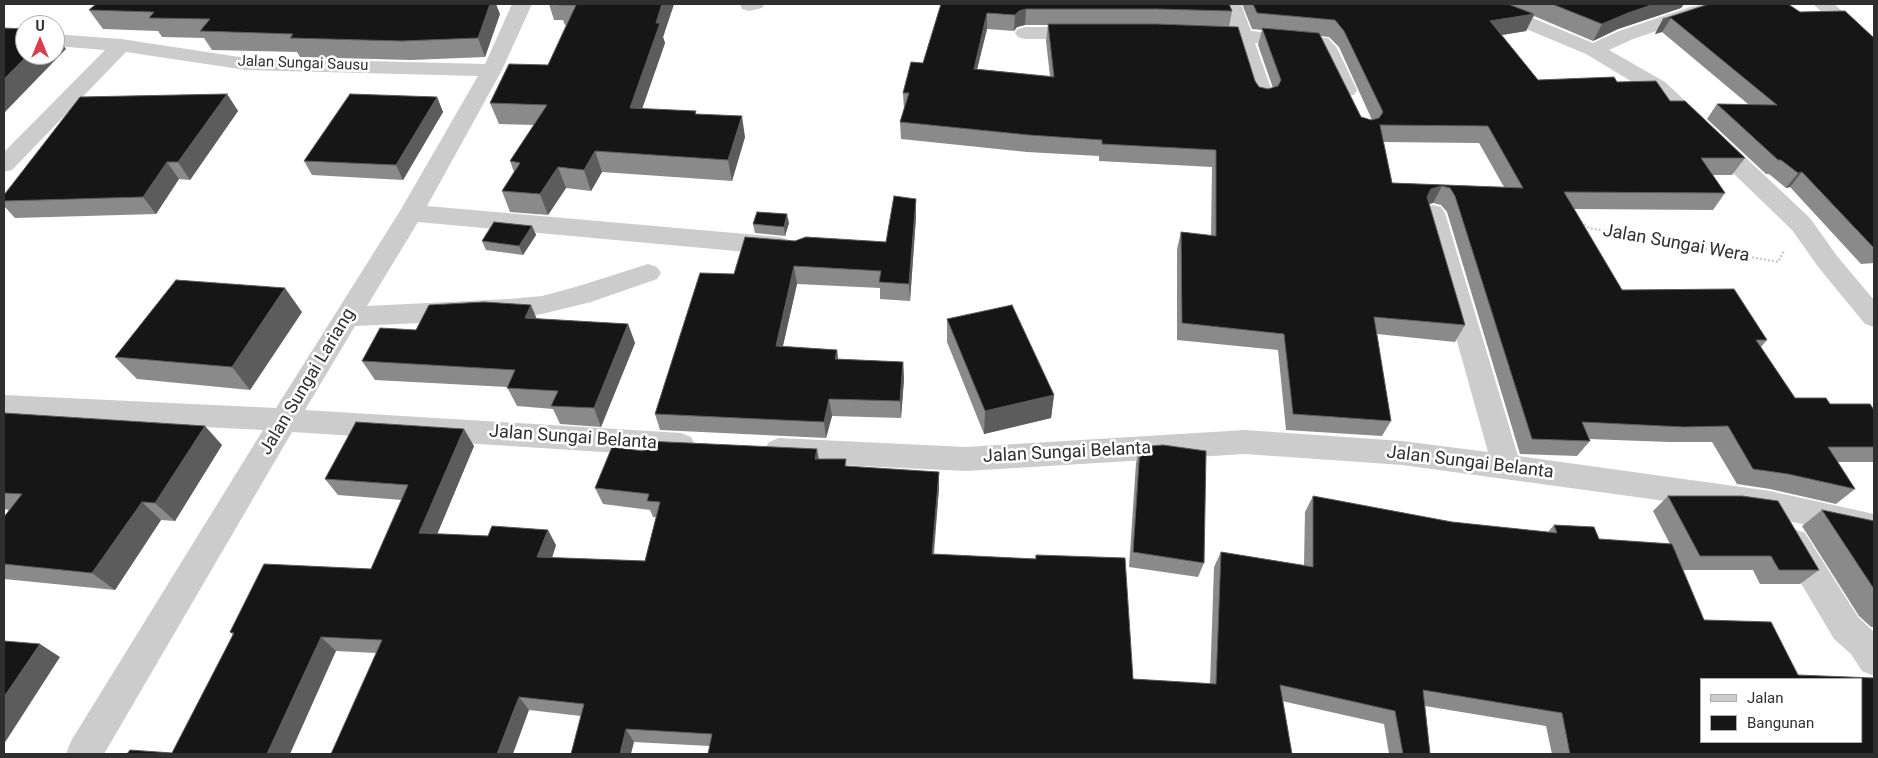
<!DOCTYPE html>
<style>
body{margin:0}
#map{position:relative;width:1878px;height:758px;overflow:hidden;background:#fff;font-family:Roboto,sans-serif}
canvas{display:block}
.frame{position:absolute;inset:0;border:5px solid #2f2f2f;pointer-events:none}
.legend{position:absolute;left:1700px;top:678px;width:162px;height:65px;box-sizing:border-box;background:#fff;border:1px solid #acacac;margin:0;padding:6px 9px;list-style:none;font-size:15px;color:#2f2f2f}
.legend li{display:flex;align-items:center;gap:10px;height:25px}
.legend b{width:25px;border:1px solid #acacac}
.north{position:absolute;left:15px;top:15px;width:50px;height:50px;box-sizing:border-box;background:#fff;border:1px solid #acacac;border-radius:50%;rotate:0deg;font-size:14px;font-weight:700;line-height:20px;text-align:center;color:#2f2f2f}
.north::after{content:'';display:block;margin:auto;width:18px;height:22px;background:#d93e4d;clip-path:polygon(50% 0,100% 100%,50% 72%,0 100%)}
</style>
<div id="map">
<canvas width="1878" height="758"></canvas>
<div class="frame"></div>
<ul class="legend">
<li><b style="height:6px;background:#ccc"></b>Jalan</li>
<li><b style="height:14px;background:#161616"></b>Bangunan</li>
</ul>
<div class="north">U</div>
</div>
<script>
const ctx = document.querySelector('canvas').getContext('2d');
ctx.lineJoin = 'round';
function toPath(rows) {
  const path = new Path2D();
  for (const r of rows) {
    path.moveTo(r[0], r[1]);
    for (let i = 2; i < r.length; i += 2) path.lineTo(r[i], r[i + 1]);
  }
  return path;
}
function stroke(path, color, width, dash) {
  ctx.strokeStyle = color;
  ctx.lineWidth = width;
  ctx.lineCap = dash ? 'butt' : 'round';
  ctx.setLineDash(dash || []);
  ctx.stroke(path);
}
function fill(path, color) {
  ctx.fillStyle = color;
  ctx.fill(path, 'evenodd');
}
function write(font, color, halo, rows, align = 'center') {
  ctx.font = font + ' Roboto,sans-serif';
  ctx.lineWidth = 5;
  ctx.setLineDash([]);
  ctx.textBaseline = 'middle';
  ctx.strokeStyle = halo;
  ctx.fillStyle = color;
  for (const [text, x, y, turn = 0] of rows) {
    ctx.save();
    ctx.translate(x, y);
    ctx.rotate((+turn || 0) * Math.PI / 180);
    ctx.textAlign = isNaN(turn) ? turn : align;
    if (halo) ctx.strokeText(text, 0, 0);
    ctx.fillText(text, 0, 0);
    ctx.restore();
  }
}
stroke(toPath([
 [1578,219,1589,228,1778,262,1784,251]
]), '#ccc', 2.5, [2, 2]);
fill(toPath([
 [512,4,532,4,502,70,427,206,780,237,789,240,792,246,789,252,780,255,418,222,367,306,508,299,542,296,579,286,648,264,657,267,661,273,657,279,591,302,542,314,508,319,355,326,305,410,681,433,691,437,695,445,691,453,681,457,292,432,104,754,66,754,71,741,263,430,4,417,4,395,276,408,400,211,478,76,246,70,126,52,12,170,4,172,4,152,105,50,55,46,55,34,121,39,246,58,485,64,512,4],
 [740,4,765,4,762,8,749,11,742,9,740,4],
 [1221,4,1241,4,1251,31,1328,38,1337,48,1357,90,1354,95,1346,96,1338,95,1315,48,1255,43,1274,97,1271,102,1263,104,1255,102,1235,42,1204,41,1197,39,1194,35,1197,31,1204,29,1231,30,1221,4],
 [1473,4,1499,4,1593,43,1619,31,1690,7,1705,4,1746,4,1743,8,1701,16,1633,39,1609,50,1665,82,1810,218,1837,256,1874,300,1874,327,1865,324,1819,268,1792,230,1649,92,1586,54,1476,8,1473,4],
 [1813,4,1834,4,1874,39,1874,55,1867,53,1813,4],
 [1025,27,1084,27,1091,29,1094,33,1091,37,1084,39,1025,39,1018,37,1015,33,1018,29,1025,27],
 [1433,205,1441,207,1445,213,1518,456,1770,491,1874,514,1874,540,1770,517,1702,506,1402,465,1245,454,966,471,779,462,769,458,764,450,769,442,779,438,966,447,1245,430,1402,441,1488,452,1421,213,1425,207,1433,205],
 [1794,529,1805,533,1858,617,1874,632,1874,676,1862,671,1851,654,1834,639,1783,553,1779,543,1783,533,1794,529]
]), '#ccc');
fill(toPath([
 [549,4,674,4,663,37,665,43,642,109,697,114,745,137,732,181,602,172,591,191,566,188,548,215,510,212,502,191,514,172,510,161,534,125,499,124,490,103,548,65,566,25,565,25,563,20,554,20],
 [941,4,1229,4,1232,11,1229,27,1255,81,1259,87,1268,89,1273,88,1258,45,1262,30,1252,29,1242,4,1684,4,1681,8,1618,29,1593,41,1534,16,1526,31,1502,35,1538,80,1617,82,1670,101,1745,158,1732,175,1713,175,1725,193,1713,210,1574,209,1622,290,1767,340,1761,347,1795,398,1830,404,1874,410,1874,462,1838,462,1855,489,1836,504,1770,489,1737,484,1712,442,1669,442,1589,439,1590,441,1577,456,1520,454,1447,212,1441,205,1433,203,1429,204,1465,325,1455,342,1377,334,1391,421,1382,436,1286,430,1278,350,1177,340,1177,249,1181,232,1211,236,1212,167,1099,161,1099,156,1027,152,901,139,900,122,904,110,903,93,923,63],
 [1025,25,1048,25,1046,41,1050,76,977,69,987,29,1014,31,1017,27],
 [1320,36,1329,37,1339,47,1372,120,1361,117],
 [1383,142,1479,143,1504,187,1392,183],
 [1709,4,1800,12,1874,38,1874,263,1861,264,1790,187,1786,188,1769,174,1766,174,1707,119,1717,104,1748,104,1662,32,1655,34,1663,19],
 [89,10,500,14,485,57,411,60,300,57,297,52,212,50,204,38,162,37,158,31,103,29],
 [227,94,238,111,190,180,179,179,156,214,15,218,4,206,4,195],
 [437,97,443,112,403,180,312,175,304,161],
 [916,217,910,301,880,299,880,288,797,284,783,346,837,350,838,359,903,362,904,379,901,418,832,416,826,438,660,430,655,414,734,274,795,241,886,242],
 [789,223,785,236,755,233,753,224],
 [532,226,536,235,523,255,486,250,482,241],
 [302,312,250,390,137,379,115,357],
 [537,319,628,324,635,343,601,427,560,424,553,409,517,406,507,387,375,380,362,361,416,330],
 [947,319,1054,395,1051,418,984,434,947,342],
 [4,413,222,445,175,521,161,520,115,590,4,579,4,517,9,510,4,509],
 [474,446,437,534,556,545,552,558,645,561,656,517,653,517,650,510,603,504,595,488,643,451,817,449,818,459,939,488,934,554,1035,559,1036,555,1133,679,1210,684,1214,567,1221,552,1304,565,1305,512,1313,496,1452,522,1548,532,1554,525,1599,539,1670,544,1653,511,1668,496,1819,570,1800,584,1760,584,1753,570,1683,570,1679,561,1704,620,1798,675,1874,754,1552,754,1546,726,1425,706,1430,754,1389,754,1384,724,1282,701,709,746,634,742,581,716,529,710,376,653,336,651,172,753,233,635,230,632,371,569,402,500,338,495,325,479],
 [1140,447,1204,563,1198,577,1129,567,1136,463],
 [1822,510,1874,521,1874,627,1871,627,1859,616,1802,526]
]), '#8a8a8a');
fill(toPath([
 [488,4,496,4,500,14,485,57,478,38],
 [662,4,674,4,663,37,665,43,635,129,630,108],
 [1654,4,1684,4,1681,8,1618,29,1593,41,1602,24,1628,13],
 [1026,9,1025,25,1017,27,1014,31,1015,15,1019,11],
 [987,13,987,29,973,86,974,69],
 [1534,14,1526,31,1483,38,1490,21],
 [1671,18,1662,32,1655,34,1663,19],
 [55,34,66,49,4,113,4,79,28,55,55,55],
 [227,94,238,111,190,180,178,162],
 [437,97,443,112,403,180,396,165],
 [742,116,745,137,732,181,728,160],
 [595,151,602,172,591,191,584,170],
 [167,162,179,179,156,214,143,197],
 [558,167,566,188,548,215,540,194],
 [1802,172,1790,187,1786,188,1798,173],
 [1442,186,1433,203,1423,206,1431,189],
 [916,199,916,217,910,301,909,284],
 [787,214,789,223,785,236,784,227],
 [532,226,536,235,523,255,519,246],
 [794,266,797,284,779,363,776,346],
 [285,288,302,312,250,390,232,367],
 [531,305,539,324,525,318],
 [628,324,635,343,601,427,594,408],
 [837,350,839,368,835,359],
 [903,362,904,379,901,418,900,401],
 [1054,395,1051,418,984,434,985,411],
 [829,399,832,416,826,438,824,422],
 [205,426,222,445,175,521,155,503],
 [464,429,474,446,431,549,419,533],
 [817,449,820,466,815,459],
 [939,472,939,488,932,569,932,554],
 [142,502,161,520,115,590,92,573],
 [548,530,556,545,547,573,537,557],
 [321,637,336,651,290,754,267,754],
 [40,644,60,657,4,744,4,697],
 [519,697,529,710,513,754,497,754],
 [626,729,634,742,631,754,620,754]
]), '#5c5c5c');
const building = toPath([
 [96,4,490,4,478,38,402,41,290,38,293,34,200,31,210,19,149,18,154,12,89,10,96,4],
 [559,4,662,4,656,23,660,23,630,108,696,111,695,114,742,116,728,160,595,151,584,170,558,167,540,194,502,191,520,163,510,161,547,105,490,103,509,64,548,65,576,5,558,5,559,4],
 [941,4,1229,4,1232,11,1157,9,1026,9,1019,11,1015,15,987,13,974,69,1054,77,1048,24,1157,24,1238,27,1255,81,1259,87,1268,89,1278,86,1281,80,1262,28,1319,33,1361,117,1371,120,1379,118,1383,112,1344,31,1335,20,1257,13,1253,4,1508,4,1534,14,1490,21,1538,80,1614,77,1617,82,1656,81,1670,101,1685,101,1745,158,1701,158,1725,193,1564,192,1622,290,1734,289,1767,340,1756,340,1795,398,1826,398,1830,404,1870,404,1874,410,1874,447,1828,447,1855,489,1788,474,1753,469,1728,426,1684,427,1582,422,1590,441,1532,439,1455,196,1450,188,1442,186,1431,189,1427,197,1465,325,1374,317,1391,421,1293,414,1284,334,1182,323,1181,232,1216,236,1216,150,1102,144,1102,140,1029,135,900,122,909,93,903,93,911,62,923,63,941,4],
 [1380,125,1488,126,1523,188,1392,183,1380,125],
 [1552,4,1654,4,1628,13,1602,24,1552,4],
 [1709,4,1788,4,1800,12,1845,11,1874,38,1874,248,1802,172,1798,173,1781,160,1778,160,1717,104,1777,105,1671,18,1663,19,1709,4],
 [4,28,25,29,25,55,28,55,4,79,4,28],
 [227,94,178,162,167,162,143,197,4,201,4,195,80,97,227,94],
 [350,94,437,97,396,165,304,161,350,94],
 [894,196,916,199,909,284,879,282,881,271,794,266,776,346,837,350,835,359,903,362,900,401,829,399,824,422,655,414,700,273,734,274,745,237,795,241,806,237,886,242,894,196],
 [757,212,787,214,784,227,753,224,757,212],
 [494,222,532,226,519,246,482,241,494,222],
 [176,280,285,288,232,367,115,357,176,280],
 [484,302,531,305,525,318,628,324,594,408,551,406,558,391,507,388,515,370,362,361,380,328,416,330,429,305,484,302],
 [1012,305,1054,395,985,411,947,319,1012,305],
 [4,413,205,426,155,503,142,502,92,573,4,564,4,517,22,494,4,493,4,413],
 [356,422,464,429,419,533,488,536,492,526,548,530,537,557,645,561,660,502,647,501,649,494,595,488,612,447,643,451,646,441,817,449,815,459,846,459,845,466,939,472,932,554,1036,559,1036,555,1125,558,1133,679,1216,684,1221,552,1313,567,1313,496,1452,522,1557,533,1554,525,1594,527,1599,539,1672,544,1704,620,1771,622,1798,675,1874,678,1874,754,1570,754,1562,713,1423,690,1430,754,1403,754,1395,711,1280,685,1292,754,708,754,712,734,626,729,620,754,571,754,584,704,519,697,497,754,331,754,382,640,321,637,267,754,127,754,130,750,172,753,234,633,230,632,264,564,371,569,408,485,325,479,356,422],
 [1702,679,1862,679,1862,742,1702,742,1702,679],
 [1163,445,1206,451,1204,563,1133,552,1140,447,1163,445],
 [1668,496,1742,496,1778,501,1819,570,1779,570,1771,556,1700,556,1668,496],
 [1822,510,1874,521,1874,589,1822,510],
 [4,641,40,644,4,697,4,641]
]);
fill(building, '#161616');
stroke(building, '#5c5c5c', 1);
write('15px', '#2f2f2f', '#fff', [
 ["Jalan Sungai Sausu",303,64,2]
]);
write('18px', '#2f2f2f', '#fff', [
 ["Jalan Sungai Wera",1676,244,10],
 ["Jalan Sungai Lariang",308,382,-59],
 ["Jalan Sungai Belanta",573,438,4],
 ["Jalan Sungai Belanta",1067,453,-3],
 ["Jalan Sungai Belanta",1470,463,7]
]);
</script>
